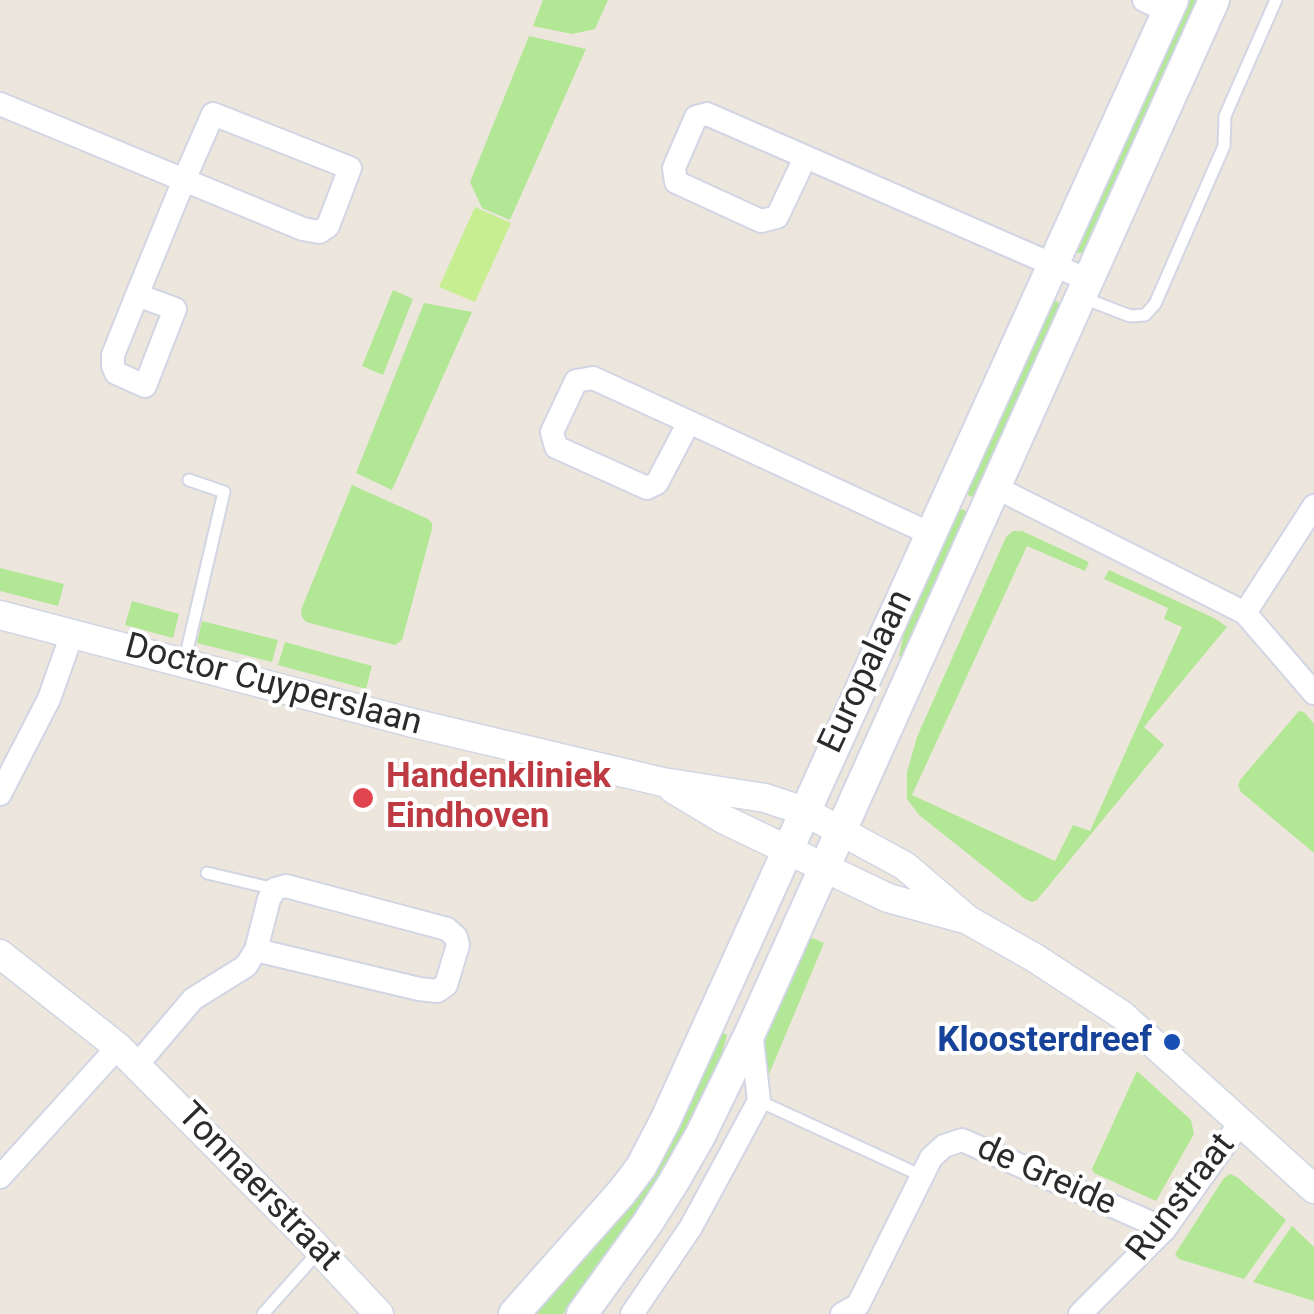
<!DOCTYPE html>
<style>
body{margin:0}
canvas{display:block;background:#ede6dc}
</style>
<canvas width="1314" height="1314"></canvas>
<script>
const ctx = document.querySelector('canvas').getContext('2d');
ctx.lineJoin = 'round';
function fill(path, color) {
  ctx.fillStyle = color;
  ctx.fill(path, 'evenodd');
}
function toPath(rows) {
  const path = new Path2D();
  for (const r of rows) {
    path.moveTo(r[0], r[1]);
    for (let i = 2; i < r.length; i += 2) path.lineTo(r[i], r[i + 1]);
  }
  return path;
}
function stroke(path, color, width, dash) {
  ctx.strokeStyle = color;
  ctx.lineWidth = width;
  ctx.lineCap = dash ? 'butt' : 'round';
  ctx.setLineDash(dash || []);
  ctx.stroke(path);
}
function write(font, color, halo, rows, align = 'center') {
  ctx.font = font + ' Roboto,sans-serif';
  ctx.lineWidth = 8;
  ctx.setLineDash([]);
  ctx.textBaseline = 'middle';
  ctx.strokeStyle = halo;
  ctx.fillStyle = color;
  for (const [text, x, y, turn = 0] of rows) {
    ctx.save();
    ctx.translate(x, y);
    ctx.rotate((+turn || 0) * Math.PI / 180);
    ctx.textAlign = isNaN(turn) ? turn : align;
    if (halo) ctx.strokeText(text, 0, 0);
    ctx.fillText(text, 0, 0);
    ctx.restore();
  }
}
fill(toPath([
 [543,0,608,0,595,29,572,34,533,26],
 [1183,0,1200,0,1085,253,1078,253,1075,251],
 [529,36,586,49,510,220,482,208,470,182],
 [393,290,413,299,383,375,362,366],
 [1051,300,1058,302,1061,307,976,499,962,492],
 [424,303,472,312,392,490,356,473],
 [352,485,428,519,432,523,432,529,402,640,395,645,306,622,302,617,301,610],
 [955,506,970,513,905,660,899,656,909,610],
 [1013,531,1022,531,1089,562,1085,571,1027,546,912,795,1055,861,1073,825,1090,831,1182,627,1164,619,1168,608,1104,579,1109,570,1216,619,1227,627,1144,727,1164,745,1037,900,1032,902,1025,899,919,815,907,799,907,772,917,737,1006,537],
 [0,568,64,584,58,606,0,591],
 [132,601,179,614,173,638,125,625],
 [202,621,278,640,272,662,197,643],
 [285,642,372,666,366,689,278,665],
 [1299,711,1304,712,1314,724,1314,853,1241,792,1238,786,1240,780],
 [807,936,824,943,767,1079,762,1034],
 [719,1031,727,1035,714,1080,692,1127,613,1249,563,1314,536,1314,646,1184],
 [1137,1071,1191,1120,1194,1134,1156,1201,1094,1173,1092,1169],
 [1230,1174,1237,1177,1286,1220,1244,1279,1179,1259,1175,1254,1224,1178],
 [1292,1226,1314,1247,1314,1301,1253,1282]
]), '#b2e796');
fill(toPath([
 [475,207,511,223,475,302,439,287]
]), '#c7ee91');
const service = toPath([
 [1081,297,1130,316,1145,315,1155,304,1224,146,1225,116,1276,0],
 [184,663,224,492,189,480],
 [207,873,275,889],
 [759,1101,922,1176],
 [263,1314,320,1250]
]);
const minor = toPath([
 [1144,0,1167,11],
 [0,104,184,180,137,295,113,355,113,366,116,373,145,386,175,309,137,295],
 [213,114,350,168,328,226,319,232,303,229,184,180,213,114],
 [805,158,777,217,761,221,676,182,674,168,696,117,707,114,1088,280],
 [689,422,657,483,647,488,556,447,552,432,576,381,593,378,689,422,931,534],
 [995,487,1245,613,1314,693],
 [1245,613,1314,506],
 [0,794,49,699,72,634],
 [137,1065,193,999,246,966,256,950,269,899,275,889,286,886,447,929,456,937,458,945,446,985,437,991,419,989,256,950],
 [0,1177,118,1047],
 [632,1314,691,1227,759,1101,751,1031],
 [842,1314,858,1305,931,1158,944,1146,962,1140,1165,1229],
 [1080,1314,1165,1229,1240,1123]
]);
const tertiary = toPath([
 [0,615,409,722,663,782,765,798,804,811,905,866,968,920,1035,958,1122,1015,1314,1189],
 [673,789,723,819,888,898,961,918],
 [0,954,118,1047,306,1236,379,1314]
]);
const secondary = toPath([
 [514,1314,622,1192,641,1167,665,1121,1173,0],
 [582,1314,647,1224,673,1183,700,1136,751,1031,1214,0]
]);
stroke(service, '#d1d5e4', 15);
stroke(minor, '#d1d5e4', 26);
stroke(tertiary, '#d1d5e4', 31);
stroke(secondary, '#d1d5e4', 34);
stroke(service, '#fff', 11);
stroke(minor, '#fff', 22);
stroke(tertiary, '#fff', 28);
stroke(secondary, '#fff', 30);
for (const [x, y, r, color] of [
 [363,798,12,"#e0444e"],
 [1172,1042,10,"#1a4fb4"]
]) {
  const dot = new Path2D();
  dot.arc(x, y, r, 0, 2 * Math.PI);
  ctx.fillStyle = color;
  ctx.fill(dot);
  stroke(dot, '#fff', 4);
}
write('35px', '#2b2b2b', '#fff', [
 ["Europalaan",867,672,-65],
 ["Doctor Cuyperslaan",273,686,15],
 ["de Greide",1046,1177,24],
 ["Tonnaerstraat",258,1188,46],
 ["Runstraat",1182,1198,-52]
]);
write('bold 35px', '#be3a42', '#fff', [
 ["Handenkliniek",386,778],
 ["Eindhoven",386,818]
], 'left');
write('bold 35px', '#164399', '#fff', [
 ["Kloosterdreef",1152,1042]
], 'right');
</script>
